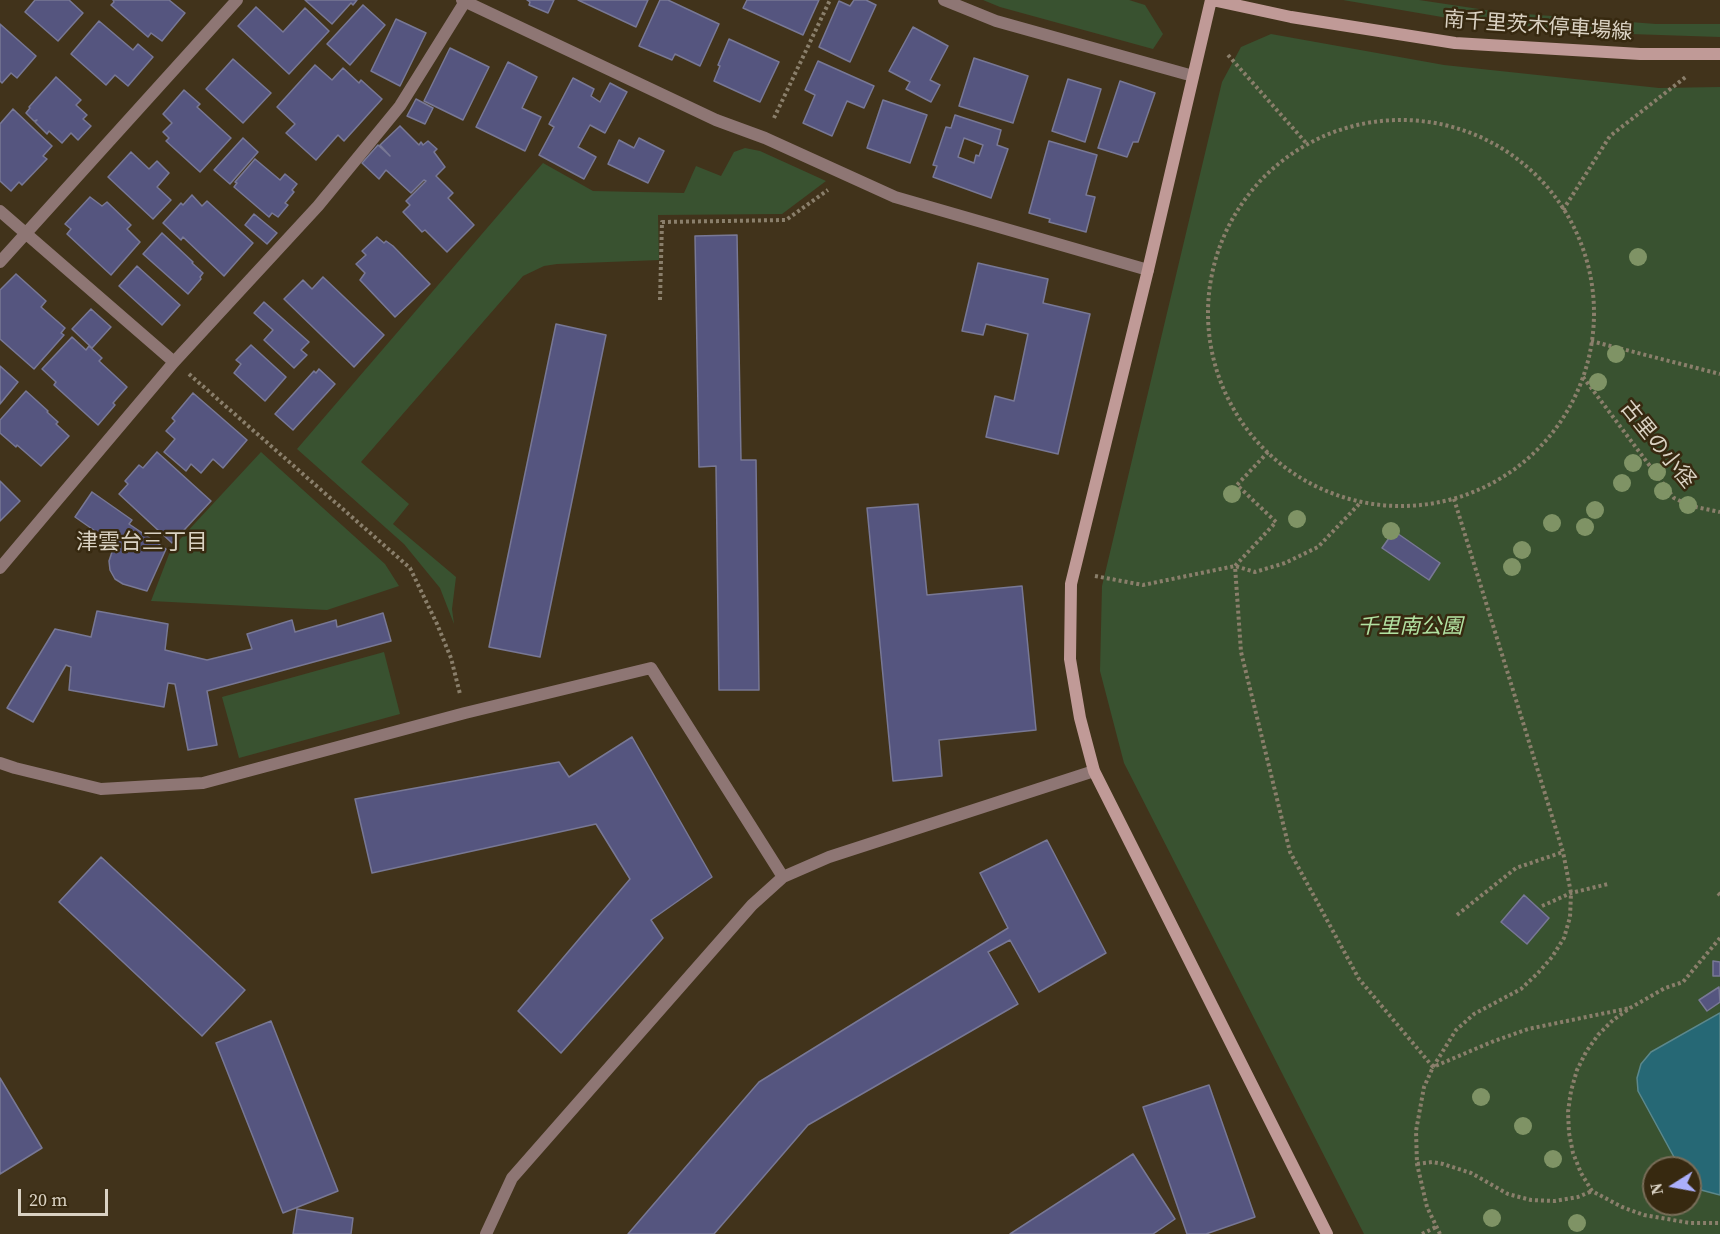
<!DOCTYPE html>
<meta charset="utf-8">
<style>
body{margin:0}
#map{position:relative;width:1720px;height:1234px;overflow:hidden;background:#41331b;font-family:"Source Serif 4",serif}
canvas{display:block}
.north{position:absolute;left:1642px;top:1156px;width:60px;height:60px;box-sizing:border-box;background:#372910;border:2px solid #786d58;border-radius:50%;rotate:259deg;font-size:16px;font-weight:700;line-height:24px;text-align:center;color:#dad2c3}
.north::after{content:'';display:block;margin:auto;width:21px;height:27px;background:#abaffb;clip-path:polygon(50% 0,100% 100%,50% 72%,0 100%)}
.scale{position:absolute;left:18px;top:1189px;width:90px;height:27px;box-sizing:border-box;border:3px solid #dad2c3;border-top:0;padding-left:8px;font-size:18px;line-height:21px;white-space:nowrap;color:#dad2c3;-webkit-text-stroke:4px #372910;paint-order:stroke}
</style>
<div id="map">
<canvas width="1720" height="1234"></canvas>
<div class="north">N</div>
<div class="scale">20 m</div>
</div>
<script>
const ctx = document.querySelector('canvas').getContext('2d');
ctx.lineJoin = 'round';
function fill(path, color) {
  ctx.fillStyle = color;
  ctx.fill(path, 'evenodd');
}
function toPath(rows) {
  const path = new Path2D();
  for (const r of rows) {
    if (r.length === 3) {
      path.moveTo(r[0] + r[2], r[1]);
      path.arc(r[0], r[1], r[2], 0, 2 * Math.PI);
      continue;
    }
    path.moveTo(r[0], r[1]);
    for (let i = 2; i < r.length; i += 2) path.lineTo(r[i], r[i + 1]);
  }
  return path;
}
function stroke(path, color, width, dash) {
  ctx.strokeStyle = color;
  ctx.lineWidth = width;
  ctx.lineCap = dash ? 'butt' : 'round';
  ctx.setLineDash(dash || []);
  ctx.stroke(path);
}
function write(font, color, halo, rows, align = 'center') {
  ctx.font = font + ' "Source Serif 4","Noto Sans JP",serif';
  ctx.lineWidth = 5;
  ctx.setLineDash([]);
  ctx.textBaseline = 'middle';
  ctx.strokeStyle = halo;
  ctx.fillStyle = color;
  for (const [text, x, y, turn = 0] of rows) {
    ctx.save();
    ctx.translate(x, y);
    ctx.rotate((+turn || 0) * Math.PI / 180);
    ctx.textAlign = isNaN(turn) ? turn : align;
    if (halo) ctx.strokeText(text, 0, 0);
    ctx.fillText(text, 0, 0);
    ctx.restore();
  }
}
fill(toPath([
 [983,0,1129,0,1145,5,1163,34,1153,49,1000,7],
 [1343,0,1419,0,1499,12,1656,24,1720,24,1720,37,1630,34,1471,22],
 [1271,34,1444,65,1659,88,1720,87,1720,1234,1364,1234,1124,763,1100,671,1102,586,1222,82,1241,47],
 [1654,1168,1690,1168,1690,1204,1654,1204],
 [745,148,760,151,826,181,782,214,658,215,659,260,557,264,544,266,523,276,361,462,409,504,393,524,456,577,452,609,454,624,440,588,404,544,297,449,543,163,593,191,684,193,696,166,721,176,734,152],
 [261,452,385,564,399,586,327,610,151,601,171,549],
 [384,652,400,714,239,758,222,697]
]), '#395230');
const water = toPath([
 [1720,1013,1720,1195,1701,1190,1690,1181,1690,1168,1680,1168,1638,1091,1637,1078,1641,1064,1651,1052,1720,1013]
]);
fill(water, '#266875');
stroke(water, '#5c888c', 1.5);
const building = toPath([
 [35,0,69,0,83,13,58,41,25,12,35,0],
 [169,0,185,13,162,41,151,33,148,37,111,5,114,2,113,0,169,0],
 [305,0,357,0,353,5,351,3,332,24,305,0],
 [527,0,554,0,548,13,529,5,530,2,527,0],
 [578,0,648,0,636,27,578,0],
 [660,0,668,0,719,24,700,66,675,54,672,60,639,46,660,0],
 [747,0,819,0,803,35,743,8,747,0],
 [854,0,866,0,876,5,850,62,819,47,839,1,850,6,854,0],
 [363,5,385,25,350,65,327,44,363,5],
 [256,7,283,32,305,8,329,31,289,74,238,26,256,7],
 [396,19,426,33,400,86,371,71,396,19],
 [99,21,133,50,138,44,153,57,128,86,115,75,106,85,71,54,99,21],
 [0,24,36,56,17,78,11,73,2,83,0,81,0,24],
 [913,27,948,46,930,80,940,85,931,102,906,89,910,82,889,71,913,27],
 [729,39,779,62,760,102,714,81,720,66,718,65,729,39],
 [450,48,489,67,463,120,424,101,450,48],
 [974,58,1028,76,1013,123,959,106,974,58],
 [233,59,271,93,243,123,206,89,233,59],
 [818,61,874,86,864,108,847,101,832,136,803,123,815,95,805,90,818,61],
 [508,62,537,77,522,108,541,117,525,151,476,127,508,62],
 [315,65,332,80,343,68,359,83,361,80,382,99,344,141,338,135,316,160,286,133,295,124,277,107,315,65],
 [56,77,81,100,76,105,87,115,83,119,91,126,78,140,71,133,62,143,49,131,47,134,35,122,37,120,34,121,26,113,30,108,29,107,56,77],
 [573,78,594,89,591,96,600,102,610,83,627,92,605,133,590,125,578,147,596,157,584,179,539,155,554,127,549,124,573,78],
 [1068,79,1101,89,1085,142,1052,131,1068,79],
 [1120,81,1155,93,1138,142,1133,142,1127,157,1098,148,1120,81],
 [184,90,200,104,197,107,231,138,200,172,166,141,169,138,163,132,172,123,163,114,184,90],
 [416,99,433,108,425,124,407,116,416,99],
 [883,100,927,115,910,163,867,148,883,100],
 [13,109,52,146,43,156,47,159,22,185,19,182,11,191,0,181,0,124,13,109],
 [955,115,1001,130,997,145,1008,149,991,198,933,177,937,166,933,165,946,127,951,128,955,115],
 [964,138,983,145,979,156,976,155,974,163,958,157,964,138],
 [400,126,419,145,421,142,423,145,428,141,437,149,434,152,445,167,436,176,453,193,448,198,474,225,447,252,425,230,422,232,403,212,410,205,406,201,426,181,424,180,411,193,386,170,379,179,362,163,378,145,390,156,380,145,400,126],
 [243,138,258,152,230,184,214,170,243,138],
 [639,138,664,151,648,183,608,164,619,140,634,148,639,138],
 [1049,141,1097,155,1086,195,1095,197,1086,232,1049,222,1050,219,1029,213,1049,141],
 [131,152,149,169,157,161,169,173,157,187,171,200,153,219,108,177,131,152],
 [255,159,280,180,285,174,297,184,292,190,294,192,285,203,288,205,278,217,272,213,269,217,234,187,237,183,235,182,255,159],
 [192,195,202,206,207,201,253,243,224,276,183,237,181,240,163,223,181,203,183,205,192,195],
 [90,197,102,206,107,202,131,225,127,229,140,242,111,275,67,234,71,229,65,224,90,197],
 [254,214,277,233,267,244,245,225,254,214],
 [162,233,193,262,192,263,203,273,200,277,201,279,188,294,143,254,162,233],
 [737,235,741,460,756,460,759,690,719,690,716,466,699,467,695,236,737,235],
 [377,237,384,243,386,241,393,246,430,284,395,317,360,280,365,273,356,264,366,255,362,251,377,237],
 [978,263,1048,279,1043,303,1090,314,1058,454,986,437,995,396,1014,401,1028,334,986,324,983,335,962,331,978,263],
 [137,266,180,305,162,325,119,286,137,266],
 [16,274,46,301,41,307,65,328,61,333,64,335,34,369,0,339,0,290,16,274],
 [323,277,384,335,354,367,284,299,303,280,312,289,323,277],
 [264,302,309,342,301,350,307,355,294,368,264,340,273,330,254,313,264,302],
 [91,309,111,327,92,348,72,329,91,309],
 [556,324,606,335,540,657,489,647,556,324],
 [72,337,86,350,89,346,102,358,99,361,127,387,113,403,115,405,98,425,54,385,56,382,42,369,72,337],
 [251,345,286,377,265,401,234,373,241,364,236,360,251,345],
 [0,366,18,382,0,404,0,366],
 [319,369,335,384,293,430,275,414,314,371,316,373,319,369],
 [26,391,48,411,47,412,58,422,56,424,69,436,41,466,17,445,16,447,0,433,0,420,26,391],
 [193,393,247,440,223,468,213,459,201,473,191,464,186,471,164,452,175,439,166,431,175,421,172,418,193,393],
 [157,452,211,501,172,543,119,494,128,484,125,481,139,465,143,468,157,452],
 [0,481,20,501,0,521,0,481],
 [92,492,132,520,129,524,166,549,147,591,123,584,115,579,110,570,109,561,112,552,118,545,116,543,115,545,75,517,92,492],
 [918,504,927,595,1022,586,1036,730,939,740,942,776,893,781,867,508,918,504],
 [1394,531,1440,563,1429,580,1382,548,1394,531],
 [97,611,168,624,165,650,207,660,252,649,247,634,292,620,295,632,336,620,337,627,383,613,391,641,207,691,217,745,188,750,175,684,168,683,164,707,69,690,71,667,66,665,33,722,7,708,55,629,91,637,97,611],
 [632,737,712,877,651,920,663,938,561,1053,518,1011,630,879,596,824,372,873,355,799,559,762,569,777,632,737],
 [1047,840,1106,953,1039,992,1010,940,988,952,1018,1004,808,1125,714,1234,628,1234,759,1082,1008,928,980,873,1047,840],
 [101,857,245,990,202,1036,59,902,101,857],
 [1524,895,1549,918,1527,944,1501,922,1524,895],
 [1713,961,1720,962,1720,976,1713,976,1713,961],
 [1719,987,1720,1002,1707,1011,1699,1000,1719,987],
 [271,1021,338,1191,283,1213,216,1043,271,1021],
 [0,1078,42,1148,0,1174,0,1078],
 [1209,1085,1255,1217,1206,1234,1187,1234,1143,1107,1209,1085],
 [1133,1154,1175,1219,1153,1234,1010,1234,1133,1154],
 [297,1209,353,1218,351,1234,293,1234,297,1209]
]);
fill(building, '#55557f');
stroke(building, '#787895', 1.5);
stroke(toPath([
 [1228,55,1307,144],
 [774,118,830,0],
 [1401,313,193],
 [1563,210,1610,136,1687,76],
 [660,300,662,222,786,220,828,190],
 [1591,341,1720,374],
 [189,374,410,568,437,624,451,658,460,694],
 [1583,377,1674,498,1691,506,1720,512],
 [1268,452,1237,485,1276,522,1235,566,1241,652,1290,852,1359,979,1433,1067,1494,1041,1528,1029,1630,1008],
 [1095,576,1143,585,1235,566,1255,572,1285,563,1318,547,1361,502],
 [1718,893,1720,895],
 [1542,906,1571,893,1608,884],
 [1457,915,1516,868,1563,852],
 [1720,938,1683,982,1665,988,1630,1008,1613,1020,1598,1035,1586,1052,1577,1070,1571,1091,1568,1112,1569,1133,1573,1153,1581,1173,1592,1191,1622,1207,1644,1215,1690,1223,1720,1223],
 [1417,1164,1432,1162,1443,1164,1471,1173,1508,1194,1531,1200,1555,1201,1578,1197,1592,1191],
 [1422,1234,1436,1227],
 [1440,1234,1427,1207,1417,1164,1416,1131,1424,1087,1433,1067,1456,1030,1474,1014,1521,989,1538,973,1552,957,1564,938,1570,917,1571,893,1563,852,1454,499]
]), '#8a7f6b', 4, [3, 3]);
stroke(toPath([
 [462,0,716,120,765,138,895,197,1148,270],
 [944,0,996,21,1193,76],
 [0,211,174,362],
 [0,262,237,0],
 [0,568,174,362,318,206,400,106,466,0],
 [0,763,15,768,101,789,203,783,465,713,651,668,783,877],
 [486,1234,512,1178,752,905,783,877,829,857,1094,771]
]), '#8e7674', 12);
stroke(toPath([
 [1211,0,1148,270,1071,584,1070,659,1080,718,1094,771,1327,1234],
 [1212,0,1291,17,1455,43,1640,54,1720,54]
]), '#c09a97', 12);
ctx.fillStyle = '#7f9365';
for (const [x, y] of [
 [1638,257],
 [1616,354],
 [1598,382],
 [1633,463],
 [1657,472],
 [1622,483],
 [1663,491],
 [1232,494],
 [1688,505],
 [1595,510],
 [1297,519],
 [1552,523],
 [1585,527],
 [1391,531],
 [1522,550],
 [1512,567],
 [1481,1097],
 [1523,1126],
 [1553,1159],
 [1492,1218],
 [1577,1223]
]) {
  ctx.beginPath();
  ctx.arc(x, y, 9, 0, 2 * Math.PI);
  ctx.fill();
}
write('21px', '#dad2c3', '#372910', [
 ["南千里茨木停車場線",1538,27,4],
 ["古里の小径",1657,445,51]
]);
write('italic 21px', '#b2e2a2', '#372910', [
 ["千里南公園",1410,628]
]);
write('22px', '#dad2c3', '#372910', [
 ["津雲台三丁目",142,543]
]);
</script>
